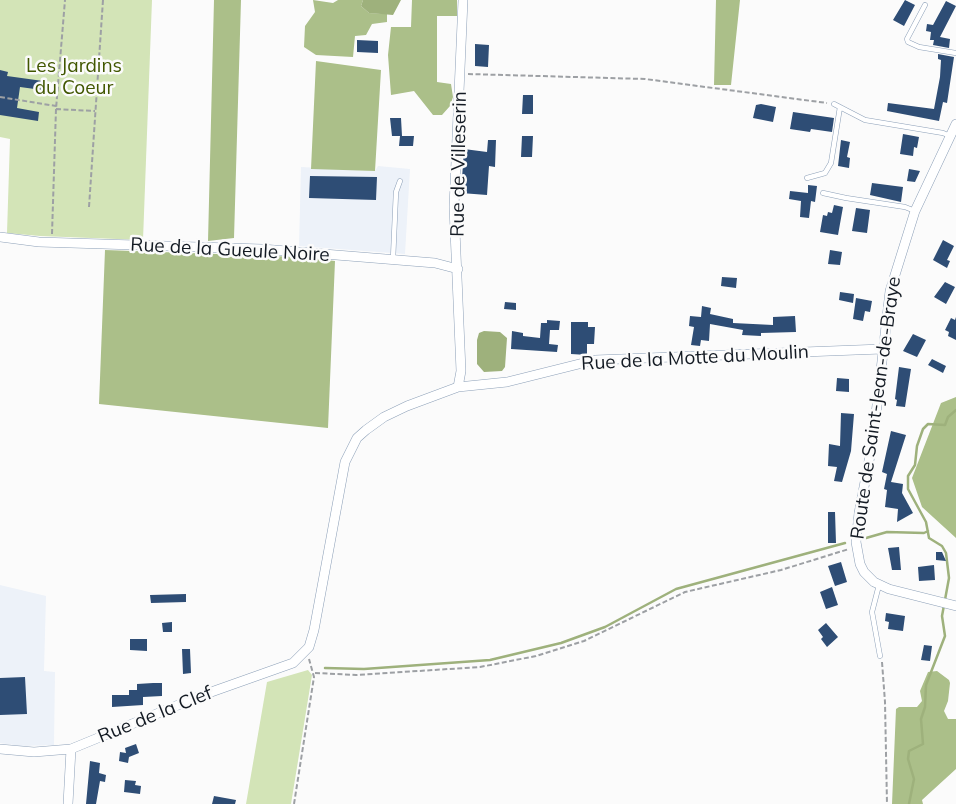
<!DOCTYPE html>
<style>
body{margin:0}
canvas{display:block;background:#fbfbfb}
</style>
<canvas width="956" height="804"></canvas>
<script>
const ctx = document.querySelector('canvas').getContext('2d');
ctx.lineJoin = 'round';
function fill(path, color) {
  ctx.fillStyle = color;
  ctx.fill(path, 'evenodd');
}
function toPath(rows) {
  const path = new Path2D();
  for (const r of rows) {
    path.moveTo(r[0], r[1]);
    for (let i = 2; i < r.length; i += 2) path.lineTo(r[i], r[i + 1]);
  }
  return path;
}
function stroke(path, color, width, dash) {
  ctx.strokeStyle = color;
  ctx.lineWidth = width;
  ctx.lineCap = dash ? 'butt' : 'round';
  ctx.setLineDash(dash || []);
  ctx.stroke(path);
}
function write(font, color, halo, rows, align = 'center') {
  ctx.font = font + ' Mulish,sans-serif';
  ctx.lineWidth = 5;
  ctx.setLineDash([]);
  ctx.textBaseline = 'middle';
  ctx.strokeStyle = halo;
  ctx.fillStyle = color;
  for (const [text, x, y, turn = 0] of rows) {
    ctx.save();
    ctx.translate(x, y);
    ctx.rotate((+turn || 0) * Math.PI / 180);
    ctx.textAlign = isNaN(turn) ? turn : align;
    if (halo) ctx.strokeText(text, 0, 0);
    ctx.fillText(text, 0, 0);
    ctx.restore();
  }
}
fill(toPath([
 [378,166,410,169,405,254,299,246,301,167,375,171],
 [0,585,46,596,44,671,55,672,54,745,21,746,0,743]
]), '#edf2f9');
fill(toPath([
 [0,0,152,0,143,240,40,236,7,233,10,139,0,137],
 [308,670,312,675,291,804,246,804,267,682]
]), '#d3e4b7');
fill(toPath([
 [214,0,241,0,234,238,208,241],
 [313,0,333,3,338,0,363,0,361,6,369,13,387,14,387,22,372,24,366,35,355,36,353,57,316,55,304,47,305,26,315,12],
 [412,0,457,0,457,16,437,16,437,82,451,84,453,97,450,106,442,115,433,115,414,91,391,95,388,55,391,27,411,27],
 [716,0,740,0,731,85,714,85],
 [316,61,381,70,375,171,311,169],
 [105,250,300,257,335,261,328,428,99,404],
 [956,397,956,538,922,507,912,478,941,403],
 [937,671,949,680,950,683,948,701,944,711,948,719,956,719,956,769,922,800,923,804,892,804,896,709,899,707,917,707,922,701,920,691,928,672]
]), '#abbf89');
fill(toPath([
 [363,0,401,0,393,15,369,13,361,6],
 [484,331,500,332,507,338,505,367,502,371,484,372,477,364,477,340,479,333]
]), '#9eb17c');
stroke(toPath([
 [866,538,887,532,924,533,928,531],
 [325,668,364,669,490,660,561,643,605,627,676,589,845,543],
 [909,804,914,779,908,759,909,751,923,744,921,719,925,707,926,685,945,636,942,616,949,578,946,553,942,546,929,538,926,522,908,489,908,476,915,465,917,446,923,429,928,424,945,425,948,417,956,410]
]), '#9eb17c', 2.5);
fill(toPath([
 [905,0,915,5,904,26,893,20],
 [946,1,956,6,940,37,950,39,949,48,933,45,934,40,930,40,931,32,926,31,927,24,933,25],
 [357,40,378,41,378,53,357,52],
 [475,44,489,45,488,67,475,66],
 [938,54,954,57,947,103,943,102,939,121,887,111,888,103,934,109,940,77,941,60,938,59],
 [0,70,8,72,7,76,43,81,42,90,20,87,17,108,39,112,38,121,0,115],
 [523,95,533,95,533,114,522,114],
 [761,104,776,107,773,122,753,118,756,105],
 [793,112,834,118,832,132,811,129,810,132,790,129],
 [390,118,401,118,402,136,392,136],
 [903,134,919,137,917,148,914,147,913,156,900,154],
 [400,136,414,136,413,146,399,146],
 [522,136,533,136,532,157,521,157],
 [488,140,496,140,495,167,489,166,487,195,461,193,464,149,487,152],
 [841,140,850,142,847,157,850,158,849,168,838,166],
 [909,169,920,171,915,182,907,181],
 [310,176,377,177,376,200,309,198],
 [872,183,903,187,901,202,870,195],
 [808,185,817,186,815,202,811,201,809,218,800,217,801,201,789,199,790,191,808,193],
 [834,205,843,207,838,235,820,232,823,215,827,216,828,212,832,213],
 [856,208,870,210,867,233,852,231],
 [943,240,954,246,947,260,950,261,947,268,933,260],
 [830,250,842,252,840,265,828,264],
 [722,277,737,278,736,288,721,286],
 [945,282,955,287,946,304,934,297],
 [840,292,854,294,853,303,839,300],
 [856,298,872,301,870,312,865,311,863,321,853,319],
 [505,302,516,303,516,310,504,309],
 [702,306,711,308,710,314,733,319,733,323,773,325,773,317,795,316,796,332,761,333,761,336,742,335,743,330,710,324,709,341,701,340,700,346,691,345,694,327,689,326,690,316,701,317],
 [956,317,956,340,948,336,949,332,945,330,951,318,955,320],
 [547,320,560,321,559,330,550,330,549,344,558,345,557,352,511,349,512,331,523,333,523,336,540,338,541,323,547,323],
 [571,322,588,322,588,327,595,327,594,344,587,344,587,355,571,354],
 [913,334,926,340,917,357,903,351],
 [932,359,946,366,943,373,928,365],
 [899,367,911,369,905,407,896,406,897,400,895,399],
 [837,378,849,379,849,392,836,391],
 [841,413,854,414,851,451,842,482,834,481,837,467,828,466,829,444,840,446],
 [891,431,906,435,891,482,903,484,902,493,913,513,897,522,898,509,885,507,887,490,884,489,887,474,882,472],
 [828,512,835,512,836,543,828,543],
 [899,547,901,570,892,570,888,548],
 [936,552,942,552,946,561,936,560],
 [841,562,847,582,835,586,828,566],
 [934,565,935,580,919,581,918,567],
 [832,587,838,605,826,609,820,592],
 [186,594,186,602,151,603,150,595],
 [886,613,905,616,903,631,888,629,889,622,885,621],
 [172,622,172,632,163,632,162,623],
 [826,623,838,637,827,647,821,639,823,637,818,630],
 [130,639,147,639,147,651,130,650],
 [924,645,932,646,930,661,921,660],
 [182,649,190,649,191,673,183,674],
 [25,677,27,714,0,715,0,678],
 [153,683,162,683,162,696,143,697,143,705,112,707,112,695,129,695,129,690,137,690,137,684],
 [136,744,139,753,129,757,128,763,119,761,120,752,126,753,125,748],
 [90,761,100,763,99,773,106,775,105,782,100,781,96,804,86,804],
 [125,780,136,781,135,785,141,786,140,794,124,792],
 [214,796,236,800,235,804,212,804]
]), '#2e4d75');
const service = toPath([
 [925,5,907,39,908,42,919,47,956,53],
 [834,104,865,120,943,133,950,136],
 [807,178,825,173,831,163,840,107],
 [823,193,846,198,905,207,915,211],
 [393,259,396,192,400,181],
 [879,585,872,612,880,656]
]);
const minor = toPath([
 [956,124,915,211,890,291,873,440,859,513,856,542,860,564,864,572,874,582,889,589,956,606],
 [0,237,39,242,262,249,435,263,458,269],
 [458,387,461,371,454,207,463,0],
 [0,749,34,752,71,749,200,696,293,663,309,647,314,630,345,462,357,438,366,430,384,417,407,406,458,387,507,382,595,360,882,349],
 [68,804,71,749]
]);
stroke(service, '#8da0b8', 5.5);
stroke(minor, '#8da0b8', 10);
stroke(toPath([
 [468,74,645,79,827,103],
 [0,97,56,106],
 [56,109,95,111],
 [89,207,103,0],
 [52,234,56,109,65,0],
 [882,662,885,702,887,804],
 [315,673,356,675,480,667,536,656,584,641,685,592,781,570,849,549],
 [294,804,314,677,309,659]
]), '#9da0a4', 2, [5, 2.5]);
stroke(service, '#fff', 4.5);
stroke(minor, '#fff', 9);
write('19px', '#415700', '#fbfbfb', [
 ["Les Jardins",74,66],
 ["du Coeur",74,88]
]);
write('19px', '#131a23', '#fbfbfb', [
 ["Rue de Villeserin",459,164,-89],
 ["Rue de la Gueule Noire",230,250,3],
 ["Rue de la Motte du Moulin",695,358,-3],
 ["Route de Saint-Jean-de-Braye",876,408,-82],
 ["Rue de la Clef",155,715,-22]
]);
</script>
